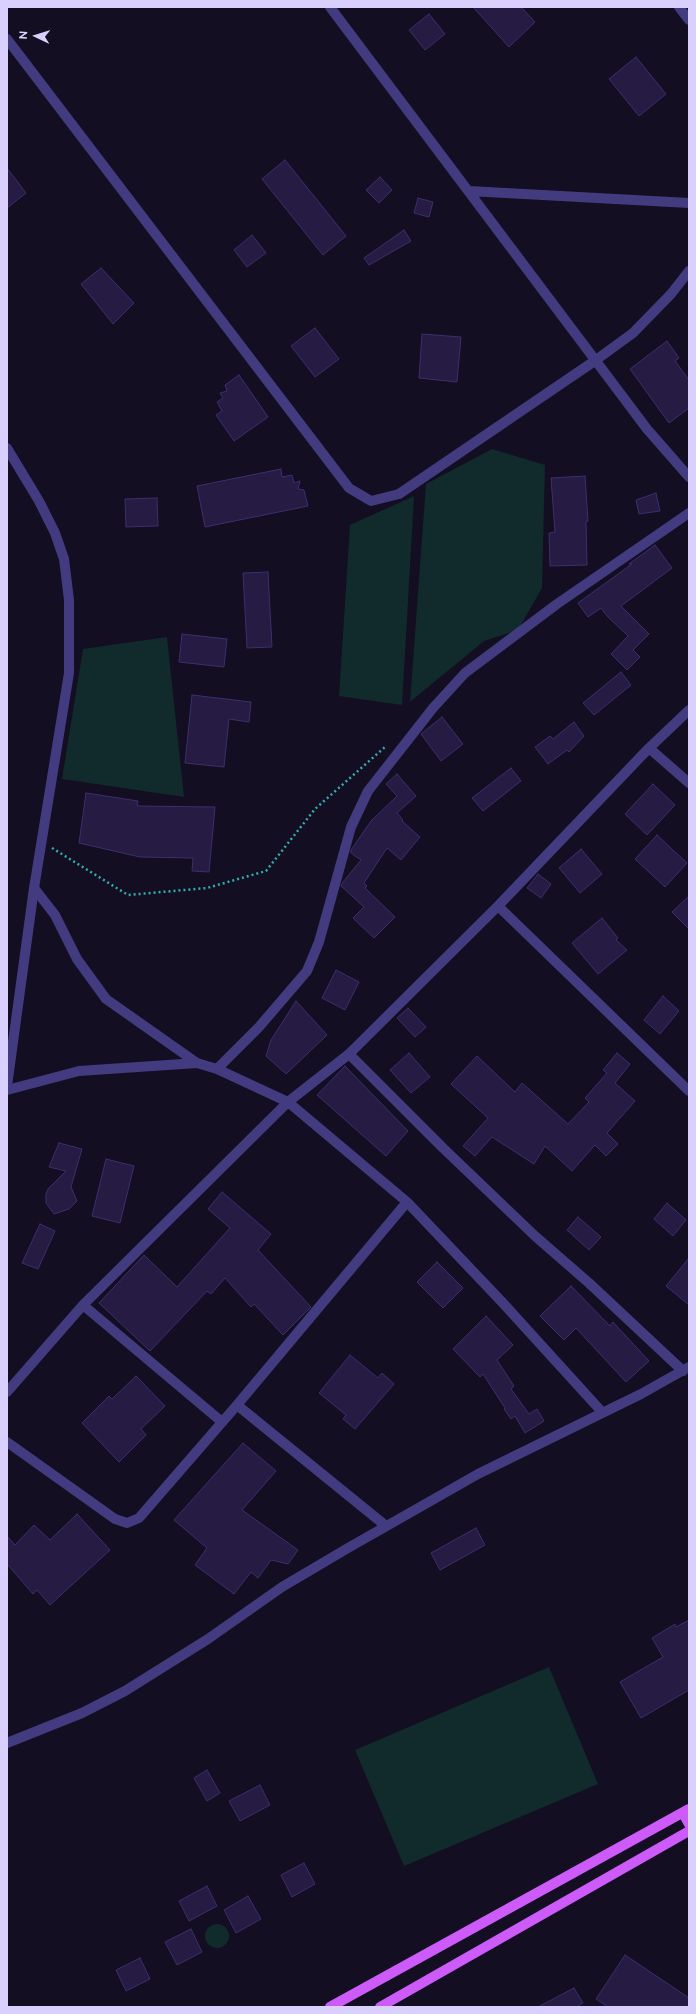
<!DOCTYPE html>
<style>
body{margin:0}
#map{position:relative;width:696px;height:2014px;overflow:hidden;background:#130e22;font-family:Raleway,sans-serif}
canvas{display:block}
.frame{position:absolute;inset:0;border:8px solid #d9d0fe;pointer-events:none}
.north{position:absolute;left:16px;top:16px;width:40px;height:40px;-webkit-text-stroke:3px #130e22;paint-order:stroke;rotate:274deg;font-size:11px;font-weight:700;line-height:16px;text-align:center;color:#d9d0fe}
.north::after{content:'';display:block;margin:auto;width:14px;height:18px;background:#d9d0fe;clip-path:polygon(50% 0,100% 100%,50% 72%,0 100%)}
</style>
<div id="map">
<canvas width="696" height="2014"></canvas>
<div class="frame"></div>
<div class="north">N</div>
</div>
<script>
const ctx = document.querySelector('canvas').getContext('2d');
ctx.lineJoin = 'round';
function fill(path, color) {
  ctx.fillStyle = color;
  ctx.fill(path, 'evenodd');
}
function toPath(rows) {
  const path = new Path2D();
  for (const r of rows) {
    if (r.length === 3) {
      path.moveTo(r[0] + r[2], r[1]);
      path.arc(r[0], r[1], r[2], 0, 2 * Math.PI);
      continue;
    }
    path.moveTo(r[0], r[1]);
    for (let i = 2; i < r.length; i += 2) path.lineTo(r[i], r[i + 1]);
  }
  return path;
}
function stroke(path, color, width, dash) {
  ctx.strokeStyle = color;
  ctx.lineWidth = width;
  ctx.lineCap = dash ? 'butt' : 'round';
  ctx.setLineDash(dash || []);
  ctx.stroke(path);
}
fill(toPath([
 [492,449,545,465,542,588,518,630,484,641,410,702,426,484],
 [414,496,402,705,339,696,350,525],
 [167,637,184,797,62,779,83,649],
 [549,1667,598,1784,404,1866,355,1750],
 [217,1936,12]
]), '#112a2c');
const building = toPath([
 [473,7,521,7,535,22,509,47,473,7],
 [429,14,445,34,425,50,409,30,429,14],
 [636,57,666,94,639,116,609,79,636,57],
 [285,160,346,236,323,255,262,179,285,160],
 [7,168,26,193,7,208,7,168],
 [380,177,392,190,379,203,366,190,380,177],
 [418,198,433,202,429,217,414,213,418,198],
 [404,230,411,241,369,265,364,258,404,230],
 [252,235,266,253,247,267,234,250,252,235],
 [101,268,134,303,113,324,81,284,101,268],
 [315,328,339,359,315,377,291,346,315,328],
 [422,334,461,337,457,382,419,378,422,334],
 [667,341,679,358,675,361,689,380,689,408,669,423,630,369,667,341],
 [239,375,268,417,234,441,216,415,222,411,217,402,223,398,220,393,227,391,225,385,239,375],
 [281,469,282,477,292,475,294,483,300,481,298,489,304,490,308,506,205,527,197,486,281,469],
 [585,476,588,521,586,521,587,565,550,566,549,533,555,532,551,478,585,476],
 [656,493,660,511,639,514,636,500,656,493],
 [157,498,158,526,126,527,125,499,157,498],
 [655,545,672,568,621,606,649,634,633,650,640,657,627,670,611,654,628,636,607,616,601,608,588,617,578,603,632,564,629,564,655,545],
 [268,572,272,647,247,648,243,573,268,572],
 [182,634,227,639,224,667,179,662,182,634],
 [621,672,631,685,594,715,583,703,621,672],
 [192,695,251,702,249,722,229,719,224,767,185,763,192,695],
 [442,717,463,744,441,761,421,734,442,717],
 [574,722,584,736,569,752,567,750,548,764,535,747,550,736,553,739,574,722],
 [511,768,521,781,483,811,472,798,511,768],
 [397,774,416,796,397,813,403,820,402,821,420,837,401,860,387,848,364,883,367,886,365,888,395,917,374,938,353,918,364,907,341,886,343,882,361,860,351,853,351,850,371,821,397,796,386,784,397,774],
 [653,784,675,805,647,835,625,814,653,784],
 [86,793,138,801,137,806,215,807,209,872,192,871,193,858,140,857,79,843,86,793],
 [657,835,687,863,665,887,635,859,657,835],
 [581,849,602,874,580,893,559,868,581,849],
 [538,874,551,884,541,898,527,888,538,874],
 [689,896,689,929,672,912,689,896],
 [602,918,618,938,616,940,627,950,598,974,572,943,602,918],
 [336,970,359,982,345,1010,322,998,336,970],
 [663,996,679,1011,660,1034,644,1020,663,996],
 [296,1001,327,1035,286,1074,266,1056,271,1040,296,1001],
 [408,1008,426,1027,415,1037,397,1018,408,1008],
 [409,1053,430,1077,411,1093,390,1070,409,1053],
 [617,1053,630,1064,615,1083,635,1101,607,1133,618,1144,606,1156,595,1145,572,1171,545,1146,534,1164,492,1137,475,1156,463,1146,488,1118,451,1084,477,1056,515,1092,522,1083,568,1124,589,1102,585,1098,607,1073,603,1070,617,1053],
 [345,1066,408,1131,386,1156,317,1095,345,1066],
 [59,1143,82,1149,71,1187,77,1201,69,1209,54,1214,46,1203,46,1194,48,1189,66,1171,49,1167,59,1143],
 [106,1159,134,1166,120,1223,92,1216,106,1159],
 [222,1192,271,1234,258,1250,311,1307,283,1335,254,1304,251,1307,225,1278,211,1294,207,1291,150,1351,99,1303,144,1255,177,1287,230,1228,208,1209,222,1192],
 [667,1203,686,1220,673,1236,654,1219,667,1203],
 [578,1217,601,1237,589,1250,567,1230,578,1217],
 [40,1224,55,1231,38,1269,22,1263,40,1224],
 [689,1258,689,1305,666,1286,689,1258],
 [437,1262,463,1288,443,1308,417,1282,437,1262],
 [571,1286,610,1326,613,1322,649,1361,626,1382,576,1328,564,1340,540,1316,571,1286],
 [486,1316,513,1345,497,1360,514,1386,511,1389,529,1414,537,1409,544,1421,525,1433,515,1416,511,1419,504,1409,505,1408,483,1374,480,1377,453,1349,486,1316],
 [350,1355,378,1378,382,1373,394,1384,355,1429,343,1419,346,1415,319,1393,350,1355],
 [136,1376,165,1406,141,1429,146,1435,119,1462,82,1423,109,1396,112,1399,136,1376],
 [243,1443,276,1471,242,1510,298,1550,288,1564,271,1560,258,1578,251,1572,234,1594,195,1565,207,1548,174,1520,243,1443],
 [77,1514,110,1550,50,1605,37,1590,33,1594,7,1564,7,1536,15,1545,34,1525,50,1540,77,1514],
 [476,1528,485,1545,440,1570,431,1553,476,1528],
 [689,1620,689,1690,641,1718,620,1682,663,1657,652,1638,675,1624,676,1627,689,1620],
 [207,1770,220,1793,207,1801,194,1778,207,1770],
 [260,1785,270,1805,240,1821,229,1801,260,1785],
 [304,1863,315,1884,292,1897,281,1875,304,1863],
 [207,1886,217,1906,189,1921,179,1901,207,1886],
 [248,1896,261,1919,236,1933,224,1910,248,1896],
 [191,1929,202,1952,177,1965,165,1942,191,1929],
 [625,1955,689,1998,689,2007,608,2007,596,1999,625,1955],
 [140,1958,150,1979,126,1991,116,1970,140,1958],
 [574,1988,583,2003,576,2007,538,2007,574,1988]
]);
fill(building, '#261b42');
stroke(building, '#3f2e6d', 1);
stroke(toPath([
 [52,848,128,895,207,888,266,871,315,809,385,747]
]), '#32adb0', 2.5, [2, 3]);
stroke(toPath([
 [330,7,647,429,689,477],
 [679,7,689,20],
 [7,39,349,488,371,501,399,494,596,360,633,333,671,294,689,271],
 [469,191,689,203],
 [649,748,689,783],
 [34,888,55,915,77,959,106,999,197,1063,217,1069,288,1102,407,1202,502,1302,602,1412],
 [498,906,689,1091],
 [349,1054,443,1148,535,1236,589,1283,683,1371],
 [217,1069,259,1027,307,971,319,942,351,827,368,791,433,708,465,673,557,604,689,513],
 [7,1090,79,1071,197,1063],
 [83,1305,222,1422],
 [7,1392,83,1305,288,1102,349,1054,498,906,649,748,689,710],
 [237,1405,386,1526],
 [7,1442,115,1519,127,1523,139,1518,237,1405,407,1202],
 [7,1743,82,1713,125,1691,208,1639,282,1587,348,1548,478,1474,641,1394,689,1367]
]), '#433b7f', 10);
stroke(toPath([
 [7,448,39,501,55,533,64,559,69,600,69,673,34,888,7,1086]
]), '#433b7f', 10);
stroke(toPath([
 [683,1813,689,1824],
 [330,2007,689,1809],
 [380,2007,689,1831]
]), '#cc5bfa', 10);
</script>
